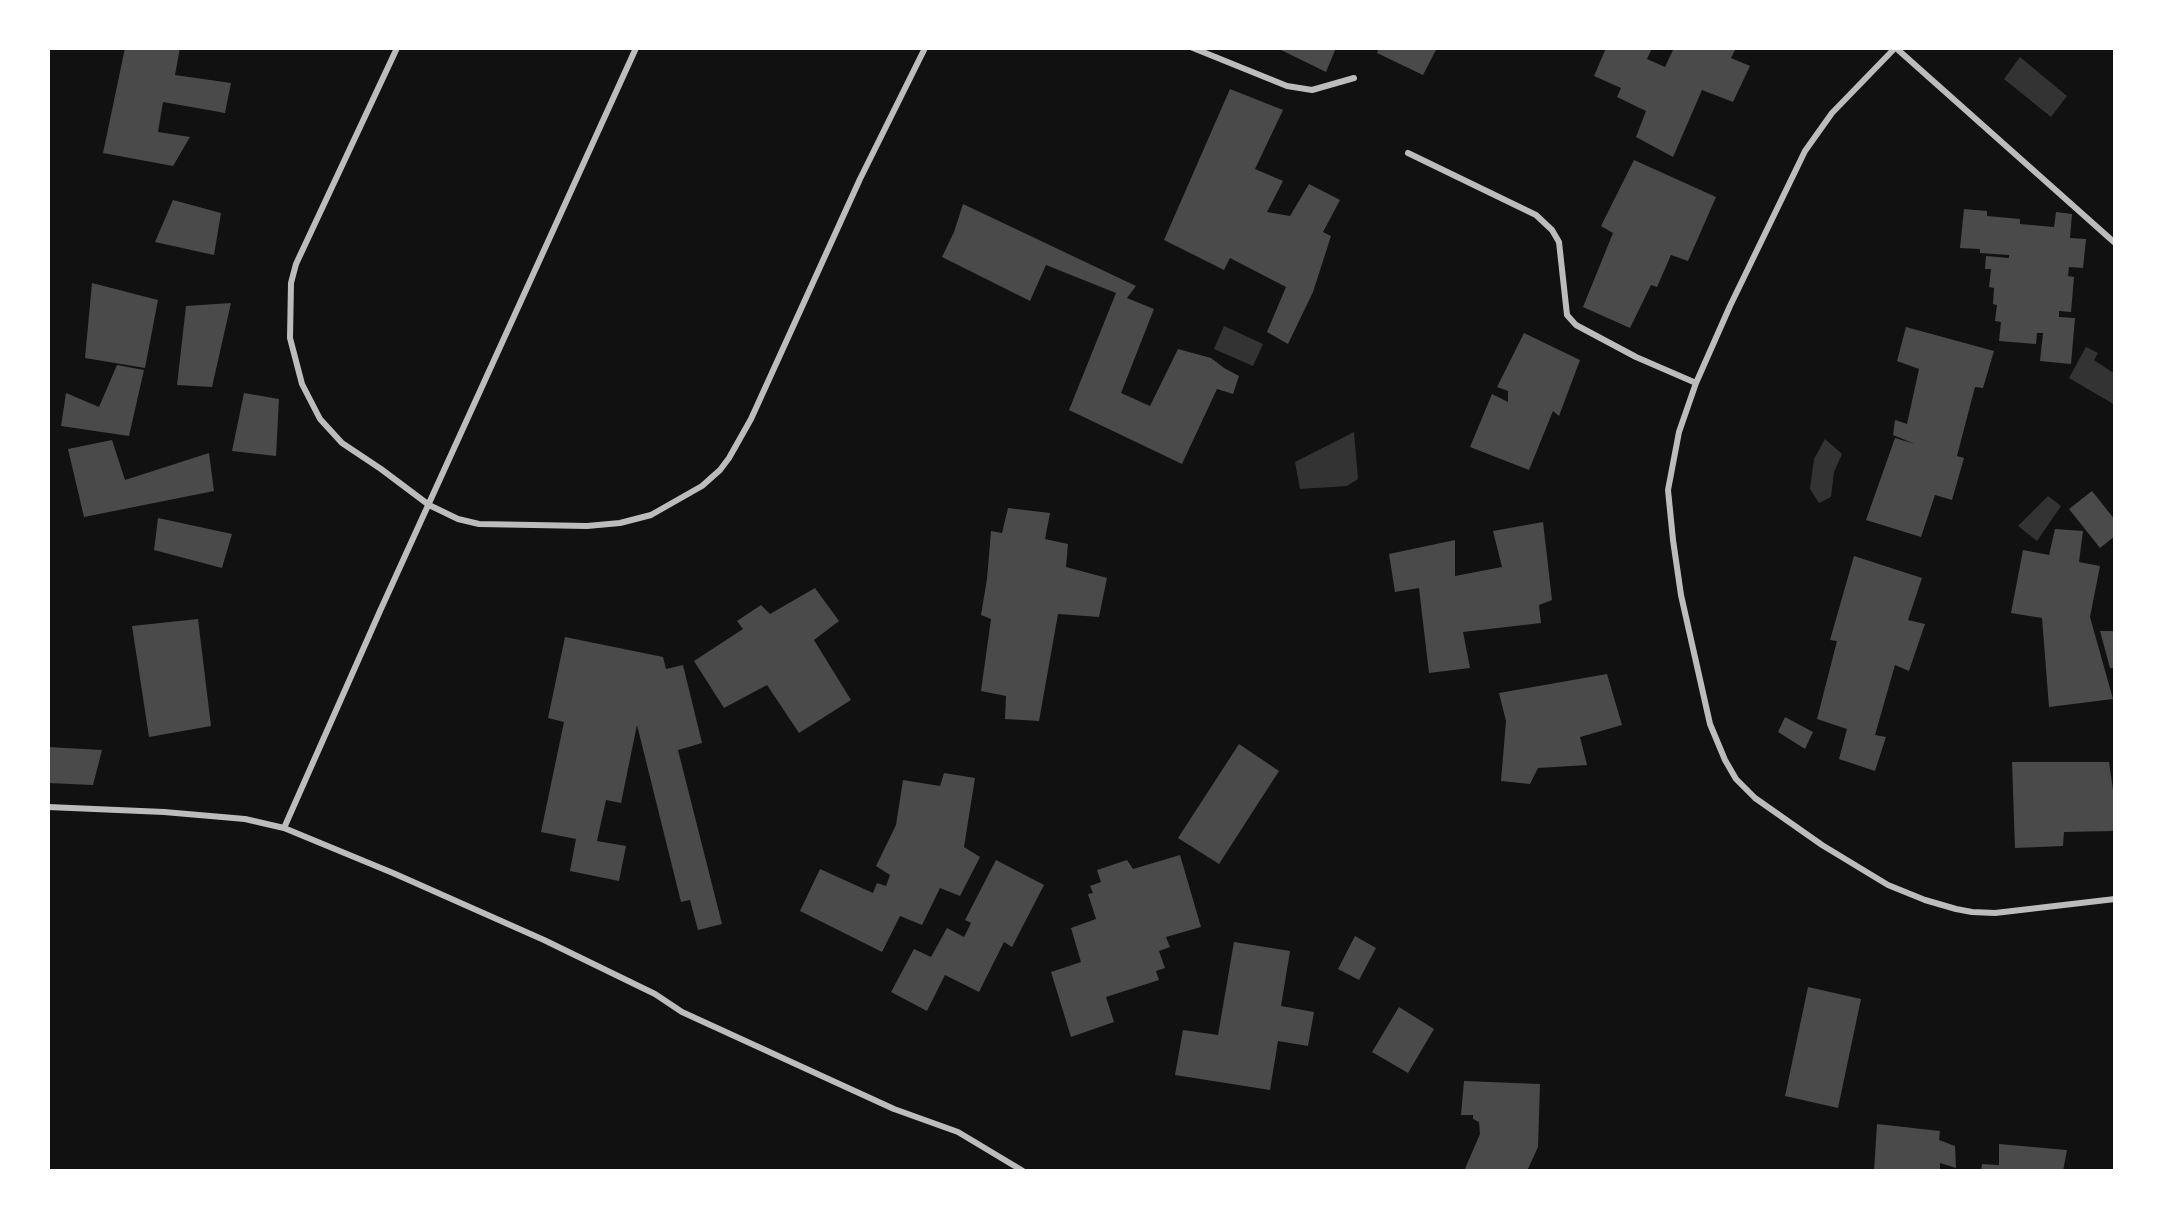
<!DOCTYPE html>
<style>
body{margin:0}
#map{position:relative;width:2163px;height:1219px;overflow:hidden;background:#111;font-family:"Zilla Slab",serif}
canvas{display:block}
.frame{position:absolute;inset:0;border:50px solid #fff;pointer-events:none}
</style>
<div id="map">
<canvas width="2163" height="1219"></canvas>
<div class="frame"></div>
</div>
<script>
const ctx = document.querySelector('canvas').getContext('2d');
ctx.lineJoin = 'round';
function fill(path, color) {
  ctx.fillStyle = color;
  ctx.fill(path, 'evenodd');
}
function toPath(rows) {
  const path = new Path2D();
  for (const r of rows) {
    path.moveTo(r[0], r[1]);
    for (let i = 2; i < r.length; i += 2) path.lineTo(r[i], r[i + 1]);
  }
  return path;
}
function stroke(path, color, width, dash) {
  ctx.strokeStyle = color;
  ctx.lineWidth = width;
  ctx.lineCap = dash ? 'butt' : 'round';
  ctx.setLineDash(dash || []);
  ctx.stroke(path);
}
fill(toPath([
 [2020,57,2067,96,2051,117,2004,79],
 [1224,326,1263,344,1253,366,1214,349],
 [2086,347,2098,353,2094,360,2115,374,2115,405,2069,378],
 [1354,432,1358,479,1347,486,1300,489,1295,462],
 [1825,439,1842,454,1834,472,1831,497,1819,503,1810,489,1814,459],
 [2048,496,2061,506,2037,541,2018,526]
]), '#333');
fill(toPath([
 [125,48,180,48,175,75,231,83,225,113,163,102,158,132,190,137,173,166,103,153],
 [1277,48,1336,48,1326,72],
 [1379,48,1437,48,1423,75,1377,53],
 [1606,48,1652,48,1647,59,1665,67,1674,48,1736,48,1731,58,1750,66,1733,102,1702,90,1673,157,1636,137,1646,111,1617,97,1621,88,1594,76],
 [1230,89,1283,110,1255,169,1283,181,1267,212,1290,216,1309,184,1340,200,1323,232,1331,236,1313,292,1288,344,1267,332,1286,287,1230,258,1224,270,1164,240],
 [1634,160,1716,197,1688,261,1671,255,1657,287,1651,285,1630,328,1583,307,1613,233,1601,226],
 [173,200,221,213,214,255,155,242],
 [963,204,1136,286,1127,298,1154,309,1121,393,1150,406,1178,349,1211,358,1224,368,1239,376,1233,394,1217,389,1182,464,1069,410,1116,293,1046,265,1030,301,942,257,954,232],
 [1964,209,1987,211,1987,216,2020,219,2020,224,2054,227,2056,212,2072,214,2070,238,2086,239,2083,268,2069,267,2068,276,2074,277,2071,312,2059,311,2059,317,2075,318,2071,364,2040,361,2043,333,2037,333,2036,344,1999,341,2001,322,1995,321,1997,305,1993,304,1994,288,1989,287,1991,269,1985,269,1986,256,2009,258,2009,255,1980,253,1980,249,1960,248],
 [92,283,158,300,145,368,85,358],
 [231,303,212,387,177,385,186,306],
 [1906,327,1994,351,1983,388,1975,387,1957,456,1964,458,1952,500,1935,495,1921,537,1866,520,1895,438,1915,444,1893,435,1895,420,1907,424,1919,369,1897,361],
 [1524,333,1580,360,1559,416,1553,411,1529,470,1470,447,1492,394,1508,402,1508,391,1497,387],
 [117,365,144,370,129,436,61,426,66,393,99,407],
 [244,393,279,399,276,456,232,451],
 [112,440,125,480,209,453,214,491,84,517,68,449],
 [2092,491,2115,520,2115,536,2100,548,2069,509],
 [1008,508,1050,513,1045,539,1068,544,1066,567,1107,578,1099,617,1058,614,1039,721,1005,719,1006,696,981,691,991,619,981,615,987,579,991,531,1002,533],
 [158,518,232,534,222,568,154,550],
 [1543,522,1552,600,1539,605,1541,623,1463,632,1470,668,1429,673,1419,588,1395,592,1389,554,1455,540,1455,576,1502,567,1493,531],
 [2055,529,2083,531,2079,562,2100,566,2090,617,2113,699,2049,707,2042,618,2011,613,2023,550,2049,555],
 [1854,556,1922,578,1908,620,1925,624,1909,671,1895,665,1875,735,1886,737,1875,771,1839,759,1847,729,1817,719,1837,641,1830,640],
 [815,588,839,621,814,640,851,700,799,733,767,685,724,708,694,661,743,629,737,621,761,605,770,614],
 [198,619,211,726,149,737,132,626],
 [2100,631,2115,631,2115,668,2110,668],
 [565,637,663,657,666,669,683,665,702,743,678,750,722,924,698,930,690,900,681,902,637,725,621,803,606,800,597,841,626,846,619,881,570,871,576,839,541,832,564,722,548,718],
 [1607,674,1622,725,1580,737,1587,765,1538,768,1530,784,1501,781,1506,721,1499,693],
 [1785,717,1813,732,1805,749,1778,732],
 [1239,744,1279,771,1219,864,1178,838],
 [48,747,102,750,93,785,48,783],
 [2012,762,2109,762,2113,790,2115,790,2115,831,2064,832,2063,846,2015,848],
 [944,773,975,778,964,847,980,857,960,896,940,888,922,925,900,916,882,952,800,911,820,869,873,893,877,883,886,886,890,875,876,866,896,825,903,780,940,786],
 [1180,855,1201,927,1166,937,1170,947,1159,951,1165,968,1156,971,1159,980,1106,997,1114,1022,1071,1037,1051,972,1081,962,1071,928,1096,919,1088,894,1093,893,1090,886,1101,882,1097,870,1127,860,1133,869],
 [996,860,1044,885,1012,947,1004,942,979,992,945,975,927,1011,891,992,914,949,931,957,947,928,964,937,971,923,965,920],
 [1355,936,1376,948,1359,980,1338,969],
 [1234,942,1290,951,1281,1006,1314,1012,1308,1046,1278,1041,1270,1090,1175,1075,1183,1030,1218,1035],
 [1808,987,1861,999,1838,1108,1785,1096],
 [1399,1007,1434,1029,1408,1073,1372,1052],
 [1464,1081,1540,1084,1538,1147,1527,1171,1464,1171,1480,1134,1479,1122,1473,1119,1473,1115,1461,1115],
 [1877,1124,1940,1131,1939,1140,1955,1146,1956,1168,1940,1163,1940,1171,1874,1171],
 [1999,1144,2067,1150,2063,1171,1981,1171,1982,1164,1999,1165]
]), '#4a4a4a');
stroke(toPath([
 [397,48,296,264,291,283,290,338,302,384,320,419,342,443,381,469,429,505,458,519,479,524,587,526,620,523,651,515,702,486,720,470,729,458,751,419,860,179,925,48],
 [1193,48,1287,86,1312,90,1354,78],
 [1895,48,1832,113,1805,151,1730,306,1696,383,1679,432,1668,490,1673,540,1681,595,1710,724,1725,760,1736,779,1755,798,1822,845,1888,885,1925,900,1956,909,1972,912,1995,913,2115,899],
 [1896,48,2115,243],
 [1408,153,1536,215,1552,230,1559,242,1567,315,1576,325,1636,357,1696,383],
 [48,807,164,812,245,819,284,828,393,873,544,940,655,994,682,1012,894,1109,958,1132,1023,1171],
 [284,828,380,611,636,48]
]), '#bcbcbc', 6);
</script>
